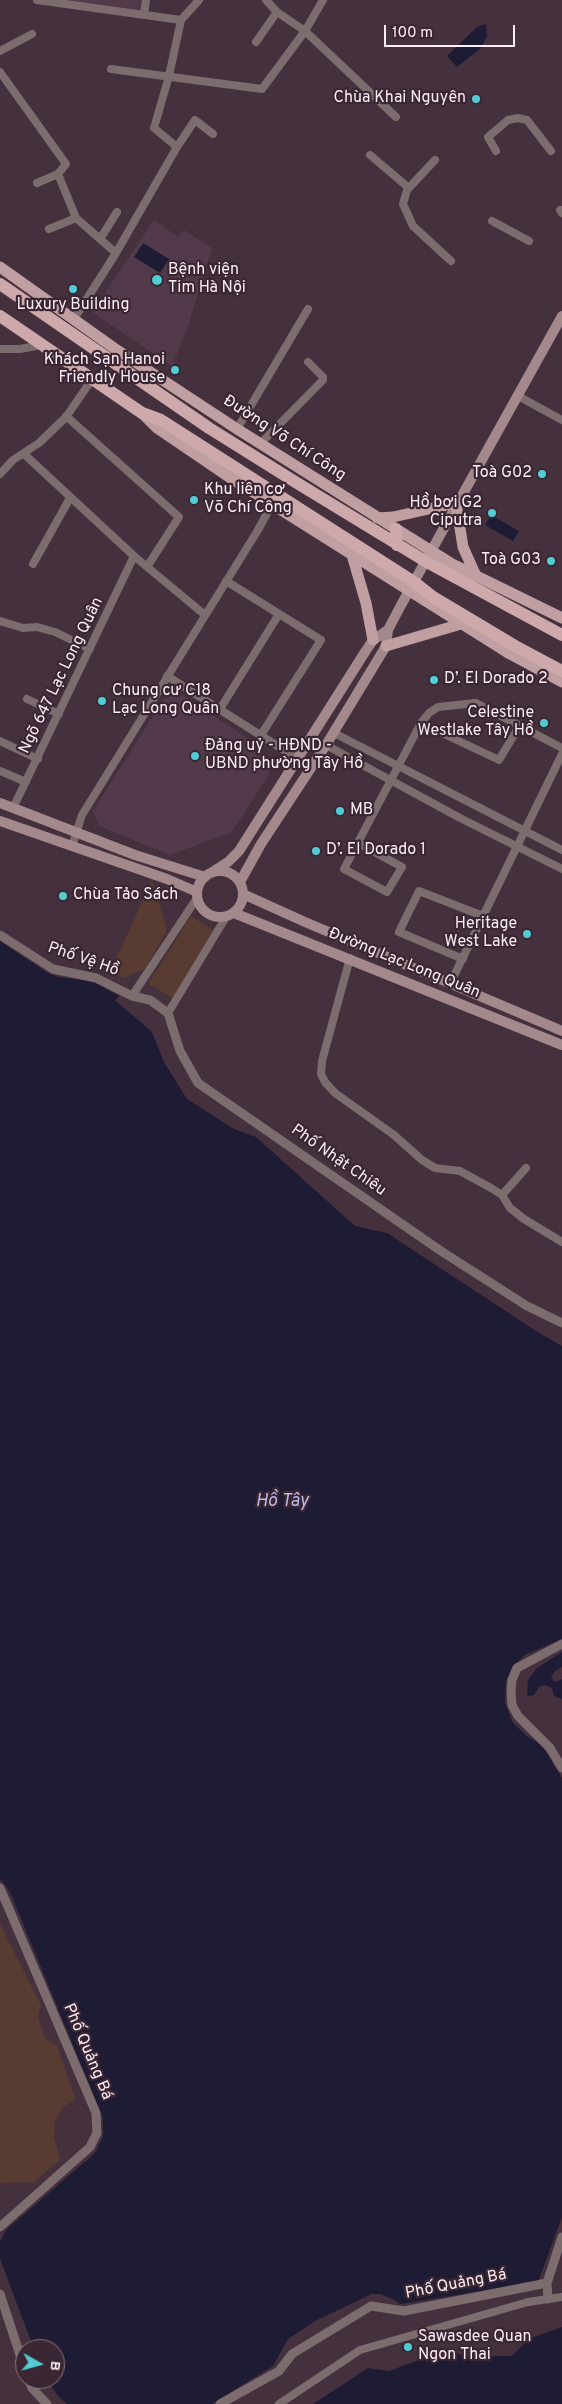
<!DOCTYPE html>
<meta charset="utf-8">
<style>
body{margin:0}
#map{position:relative;width:562px;height:2404px;overflow:hidden;background:#45313d;font-family:Overpass,sans-serif}
canvas{display:block}
.north{position:absolute;left:15px;top:2339px;width:50px;height:50px;box-sizing:border-box;background:#3b2733;border:1px solid #887681;border-radius:50%;rotate:97deg;font-size:14px;font-weight:700;line-height:20px;text-align:center;color:#fbedf5}
.north::after{content:'';display:block;margin:auto;width:18px;height:22px;background:#51ccd4;clip-path:polygon(50% 0,100% 100%,50% 72%,0 100%)}
.scale{position:absolute;left:384px;top:25px;width:131px;height:22px;box-sizing:border-box;border:2px solid #fbedf5;border-top:0;padding-left:6px;font-size:15px;line-height:18px;white-space:nowrap;color:#fbedf5;-webkit-text-stroke:4px #3b2733;paint-order:stroke}
</style>
<div id="map">
<canvas width="562" height="2404"></canvas>
<div class="north">B</div>
<div class="scale">100 m</div>
</div>
<script>
const ctx = document.querySelector('canvas').getContext('2d');
ctx.lineJoin = 'round';
function fill(path, color) {
  ctx.fillStyle = color;
  ctx.fill(path, 'evenodd');
}
function toPath(rows) {
  const path = new Path2D();
  for (const r of rows) {
    if (r.length === 3) {
      path.moveTo(r[0] + r[2], r[1]);
      path.arc(r[0], r[1], r[2], 0, 2 * Math.PI);
      continue;
    }
    path.moveTo(r[0], r[1]);
    for (let i = 2; i < r.length; i += 2) path.lineTo(r[i], r[i + 1]);
  }
  return path;
}
function stroke(path, color, width, dash) {
  ctx.strokeStyle = color;
  ctx.lineWidth = width;
  ctx.lineCap = dash ? 'butt' : 'round';
  ctx.setLineDash(dash || []);
  ctx.stroke(path);
}
function write(font, color, halo, rows, align = 'center') {
  ctx.font = font + ' Overpass,sans-serif';
  ctx.lineWidth = 4.5;
  ctx.setLineDash([]);
  ctx.textBaseline = 'middle';
  ctx.strokeStyle = halo;
  ctx.fillStyle = color;
  for (const [text, x, y, turn = 0] of rows) {
    ctx.save();
    ctx.translate(x, y);
    ctx.rotate((+turn || 0) * Math.PI / 180);
    ctx.textAlign = isNaN(turn) ? turn : align;
    if (halo) ctx.strokeText(text, 0, 0);
    ctx.fillText(text, 0, 0);
    ctx.restore();
  }
}
fill(toPath([
 [62,0,143,0,141,10],
 [154,220,178,237,184,230,212,248,187,329,172,366,92,312],
 [180,694,258,745,270,773,232,832,170,855,99,826,93,811,164,699]
]), '#533a4a');
fill(toPath([
 [152,880,166,927,166,932,145,969,123,978,106,971,119,953],
 [191,916,213,930,173,998,148,984],
 [0,1924,41,2005,38,2018,45,2038,57,2046,75,2098,74,2101,64,2106,55,2121,54,2137,60,2160,34,2182,0,2183]
]), '#583b31');
fill(toPath([
 [486,24,487,36,481,48,457,67,447,56,477,27],
 [143,243,169,259,160,273,134,257],
 [491,515,519,531,513,541,485,525],
 [0,941,48,973,58,977,93,981,119,996,115,1000,152,1032,164,1062,187,1099,234,1129,256,1137,355,1226,387,1233,536,1331,562,1346,562,1639,525,1655,513,1666,506,1681,505,1703,513,1723,527,1736,541,1744,562,1778,562,2217,538,2282,401,2304,390,2298,380,2294,372,2294,317,2320,288,2339,273,2366,212,2404,67,2404,59,2397,46,2379,55,2379,55,2349,34,2349,0,2259,0,2242,6,2230,88,2159,96,2151,103,2137,103,2118,10,1892,0,1879],
 [562,1652,562,1667,554,1672,551,1678,555,1682,562,1679,562,1699,554,1696,552,1688,545,1685,539,1687,534,1695,527,1696,528,1680,537,1668],
 [562,2327,562,2404,313,2404,368,2368,389,2371,446,2350,466,2356,511,2356,531,2338]
]), '#1e1c34');
stroke(toPath([
 [37,0,181,20],
 [266,0,277,12,305,31,396,117],
 [144,15,146,0],
 [256,42,277,12],
 [0,51,32,34],
 [111,69,262,89,305,31,323,0],
 [0,72,66,164,58,174,76,218,116,253,74,319],
 [177,147,195,120,213,134],
 [496,151,488,137,508,120,518,118,527,120,551,151],
 [370,155,409,188],
 [435,160,407,190,403,204,413,226,451,261],
 [37,183,58,174],
 [560,210,562,213],
 [492,221,529,241],
 [49,229,76,218],
 [100,239,117,212],
 [116,253,177,147,154,128,169,76,181,20,199,0],
 [0,349,20,349,42,345],
 [518,396,562,420],
 [66,416,179,517,147,567],
 [237,429,308,309],
 [260,444,323,380,323,377,308,362],
 [24,454,134,556,205,615],
 [0,474,13,460,39,443,66,417,93,378],
 [33,564,70,498],
 [226,581,321,640,261,735],
 [0,621,23,628,37,627,55,632,90,649],
 [167,676,298,759],
 [27,699,59,714],
 [220,709,279,614],
 [421,723,499,760,520,725],
 [334,733,562,850],
 [0,741,38,759],
 [326,745,460,818,562,869],
 [0,771,26,782],
 [13,808,134,556],
 [358,843,402,867,387,892,344,869,421,723,429,713,438,707,476,703,562,748],
 [72,846,82,815,258,530,272,504],
 [350,958,322,1061,321,1074,325,1082,335,1093,394,1135,422,1160,435,1168,460,1171,491,1188,502,1195,510,1208,524,1219,562,1242],
 [463,959,399,932,419,891,483,916],
 [450,984,562,754],
 [132,996,197,898],
 [168,1013,226,917],
 [502,1195,526,1168],
 [279,2404,360,2350,528,2302,562,2297]
]), '#7d6c6e', 8);
stroke(toPath([
 [0,935,53,969,96,978,132,996,150,1000,168,1013,180,1051,198,1083,441,1251,527,1306,562,1323],
 [562,1644,517,1668,512,1680,511,1692,512,1705,518,1716,550,1748,562,1768],
 [0,1888,96,2113,97,2133,90,2147,0,2227],
 [0,2294,25,2370],
 [548,2299,547,2283,562,2237],
 [28,2379,32,2388,47,2404],
 [220,2404,279,2371,292,2354,371,2306,404,2311,547,2283]
]), '#7d6c6e', 9);
stroke(toPath([
 [0,803,135,855,205,877],
 [0,821,167,879,197,892],
 [220,894,23],
 [211,873,228,862,239,851,365,652,373,640,388,630],
 [240,882,261,844,326,745,386,646,388,630,400,607,562,316],
 [243,894,305,922,562,1031],
 [234,913,562,1045]
]), '#a3898c', 10);
stroke(toPath([
 [0,267,114,348,237,429,452,564,562,618],
 [143,414,157,428,229,477,510,654,562,682],
 [377,518,393,517,456,503,463,547,476,576],
 [352,555,366,603,373,640],
 [386,646,461,624]
]), '#c09fa2', 11);
stroke(toPath([
 [0,284,209,428,297,483,425,561,562,635],
 [0,316,142,413,161,420,414,582,433,597,515,646,562,671],
 [396,529,397,545]
]), '#cda9ac', 12);
for (const [x, y, r, color] of [
 [476,99,5,"#51ccd4"],
 [157,280,6,"#51ccd4"],
 [73,289,5,"#51ccd4"],
 [175,370,5,"#51ccd4"],
 [542,474,5,"#51ccd4"],
 [194,500,5,"#51ccd4"],
 [492,513,5,"#51ccd4"],
 [551,561,5,"#51ccd4"],
 [434,680,5,"#51ccd4"],
 [102,701,5,"#51ccd4"],
 [544,723,5,"#51ccd4"],
 [195,756,5,"#51ccd4"],
 [340,811,5,"#51ccd4"],
 [316,851,5,"#51ccd4"],
 [63,896,5,"#51ccd4"],
 [527,934,5,"#51ccd4"],
 [408,2347,5,"#51ccd4"]
]) {
  const dot = new Path2D();
  dot.arc(x, y, r, 0, 2 * Math.PI);
  ctx.fillStyle = color;
  ctx.fill(dot);
  stroke(dot, '#3b2733', 2);
}
write('16px', '#fbedf5', '#3b2733', [
 ["Chùa Khai Nguyên",466,99,"right"],
 ["Bệnh viện",168,271],
 ["Tim Hà Nội",168,289],
 ["Luxury Building",73,306,"center"],
 ["Khách Sạn Hanoi",165,361,"right"],
 ["Friendly House",165,379,"right"],
 ["Toà G02",532,474,"right"],
 ["Khu liên cơ",204,491],
 ["Võ Chí Công",204,509],
 ["Hồ bơi G2",482,504,"right"],
 ["Ciputra",482,522,"right"],
 ["Toà G03",541,561,"right"],
 ["D’. El Dorado 2",444,680],
 ["Chung cư C18",112,692],
 ["Lạc Long Quân",112,710],
 ["Celestine",534,714,"right"],
 ["Westlake Tây Hồ",534,732,"right"],
 ["Đảng uỷ - HĐND -",205,747],
 ["UBND phường Tây Hồ",205,765],
 ["MB",350,811],
 ["D’. El Dorado 1",326,851],
 ["Chùa Tảo Sách",73,896],
 ["Heritage",517,925,"right"],
 ["West Lake",517,943,"right"],
 ["Sawasdee Quan",418,2338],
 ["Ngon Thai",418,2356]
], 'left');
write('16px', '#fbedf5', '#3b2733', [
 ["Đường Võ Chí Công",284,439,33],
 ["Ngõ 647 Lạc Long Quân",62,676,-64],
 ["Phố Vệ Hồ",83,960,19],
 ["Đường Lạc Long Quân",404,964,22],
 ["Phố Nhật Chiêu",338,1161,35],
 ["Phố Quảng Bá",87,2052,67],
 ["Phố Quảng Bá",456,2285,-11]
]);
write('italic 18px', '#bab9ef', '#3b2733', [
 ["Hồ Tây",282,1502]
]);
</script>
